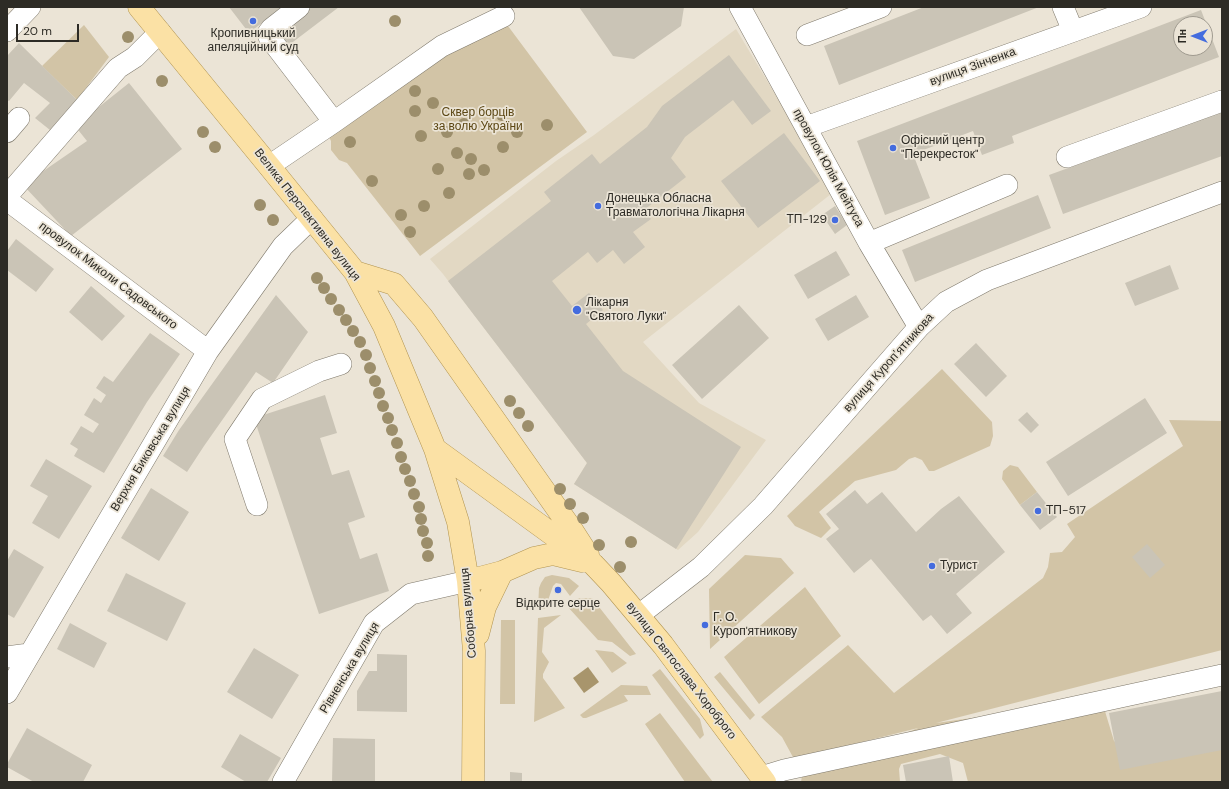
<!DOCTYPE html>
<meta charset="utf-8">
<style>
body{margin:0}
#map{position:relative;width:1229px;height:789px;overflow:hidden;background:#ebe4d6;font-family:"DM Sans",sans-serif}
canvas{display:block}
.frame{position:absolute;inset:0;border:8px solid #2d2b25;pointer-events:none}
.north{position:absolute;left:1173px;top:16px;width:40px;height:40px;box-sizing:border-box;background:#ebe4d6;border:1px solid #9f9a8f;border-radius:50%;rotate:270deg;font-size:11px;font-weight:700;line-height:16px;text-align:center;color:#2d2b25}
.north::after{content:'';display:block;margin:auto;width:14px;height:18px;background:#446cde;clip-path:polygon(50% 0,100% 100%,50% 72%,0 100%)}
.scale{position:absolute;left:16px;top:24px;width:63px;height:18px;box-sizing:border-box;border:2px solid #2d2b25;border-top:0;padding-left:5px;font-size:12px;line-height:14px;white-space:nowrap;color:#2d2b25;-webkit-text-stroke:3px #ebe4d6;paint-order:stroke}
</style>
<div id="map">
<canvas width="1229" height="789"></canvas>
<div class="frame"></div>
<div class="north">Пн</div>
<div class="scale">20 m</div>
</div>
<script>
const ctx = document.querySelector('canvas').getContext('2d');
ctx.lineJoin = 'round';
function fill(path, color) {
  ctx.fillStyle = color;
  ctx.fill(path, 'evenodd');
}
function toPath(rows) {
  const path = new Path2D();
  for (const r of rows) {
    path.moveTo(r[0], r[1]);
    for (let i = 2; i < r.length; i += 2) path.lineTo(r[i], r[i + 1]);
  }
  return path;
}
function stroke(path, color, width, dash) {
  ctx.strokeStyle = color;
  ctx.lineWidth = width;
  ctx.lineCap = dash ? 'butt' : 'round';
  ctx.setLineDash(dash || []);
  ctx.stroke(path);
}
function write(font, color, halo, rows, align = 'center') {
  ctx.font = font + ' "DM Sans",sans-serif';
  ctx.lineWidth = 3.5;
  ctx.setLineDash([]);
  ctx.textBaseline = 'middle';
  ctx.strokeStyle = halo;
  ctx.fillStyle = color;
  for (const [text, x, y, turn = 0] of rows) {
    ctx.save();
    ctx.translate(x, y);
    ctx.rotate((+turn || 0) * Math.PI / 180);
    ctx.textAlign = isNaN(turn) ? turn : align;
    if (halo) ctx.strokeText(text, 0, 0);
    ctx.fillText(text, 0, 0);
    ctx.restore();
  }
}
fill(toPath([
 [736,29,787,114,831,194,643,342,699,403,766,440,698,532,678,550,574,484,587,463,443,274,430,259,556,161,594,135]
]), '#e2d8c3');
fill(toPath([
 [84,25,109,57,77,100,42,66],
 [508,26,587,132,420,256,347,163,339,160,331,150,331,141,329,137,448,48],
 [942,369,992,422,993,436,990,446,934,471,929,471,922,460,915,457,909,459,896,470,855,481,819,512,831,528,821,538,795,526,787,516],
 [1169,420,1222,421,1222,650,936,723,986,716,1104,708,1114,741,1123,748,1222,748,1222,782,968,782,963,763,940,754,901,764,899,769,900,782,801,782,802,776,918,728,794,759,782,737,761,717,848,645,894,693,1043,578,1048,567,1050,553,1062,552,1075,537,1067,524,1183,446],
 [1010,465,1018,467,1037,492,1020,505,1002,479,1003,471],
 [745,555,781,558,794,573,710,649,709,589],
 [552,575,569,578,579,586,570,596,561,584,556,583,553,586,545,609,538,609,539,588,541,583,545,577],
 [805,587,841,636,759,704,724,657],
 [579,598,592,598,636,654,630,656,612,642,598,640,567,606],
 [561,615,544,628,542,652,549,662,543,674,543,678,565,708,534,722,538,618],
 [501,620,515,620,515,704,500,704],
 [595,650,613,652,627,663,612,673],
 [660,669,700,719,704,735,700,739,652,675],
 [720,672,755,715,750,720,714,677],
 [621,685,647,686,651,695,624,695,628,701,586,718,583,718,580,715],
 [660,713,703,769,713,782,685,782,645,724]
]), '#d2c4a6');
fill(toPath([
 [588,667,599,682,584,693,573,678]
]), '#a8956c');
fill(toPath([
 [229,7,280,7,281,8,249,33],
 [307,7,339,7,289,45,277,30],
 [579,7,684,7,681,26,634,59,613,56],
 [924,7,1039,7,839,85,824,46],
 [1201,10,1219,57,1012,136,1014,143,982,155,973,131,913,154,930,198,885,215,857,141],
 [1181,24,1205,24,1205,48,1181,48],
 [19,43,77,100,50,130,35,118,50,103,24,83,9,101,7,100,7,56],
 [729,55,771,111,752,125,733,100,685,137,671,158,686,177,644,210,651,219,633,232,645,247,624,264,613,250,597,263,588,252,552,281,572,306,589,293,603,310,586,324,623,371,741,447,676,549,574,484,587,463,448,281,551,201,544,192,592,154,600,164,647,127,662,106],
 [129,83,182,149,71,236,23,185,87,141,75,126],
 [1222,112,1222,156,1063,214,1049,175],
 [784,133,820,181,758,228,721,181],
 [1038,195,1051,228,915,282,902,250],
 [835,206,847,225,835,234,822,215],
 [16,239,54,269,36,292,7,270,7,251],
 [836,251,850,275,808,299,794,275],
 [1170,265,1179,289,1135,306,1125,283],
 [91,286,125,316,102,341,69,312],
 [276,295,308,332,273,383,256,372,204,446,187,472,163,456,179,430],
 [856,295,869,317,828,341,815,319],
 [739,305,769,338,702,399,672,365],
 [150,333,180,354,147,402,104,473,74,456,78,449,70,444,81,426,93,433,99,424,84,415,94,398,101,403,106,395,96,388,104,376,113,382],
 [976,343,1007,376,986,397,954,364],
 [325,395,337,433,320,438,332,475,349,470,365,517,348,523,360,559,377,553,389,591,319,614,254,418],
 [1145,398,1167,433,1068,496,1046,462],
 [1027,412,1039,425,1031,433,1018,420],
 [46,459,92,486,59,539,32,523,48,496,30,486],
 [151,488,189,512,159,561,121,538],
 [855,490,867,504,882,492,916,532,941,509,959,496,1005,552,956,594,972,613,947,634,931,615,923,621,871,559,854,573,826,539,839,529,826,514],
 [1037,492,1057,517,1040,530,1020,505],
 [1147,544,1165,565,1150,578,1132,557],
 [14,549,44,567,14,618,7,614,7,561],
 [126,573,186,603,167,641,107,611],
 [70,623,107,643,94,668,57,649],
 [254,648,299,675,272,719,227,692],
 [377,654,407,655,407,712,357,711,357,691,369,671,377,671],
 [1222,691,1222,750,1120,770,1109,713],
 [27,728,92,765,83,782,34,782,7,767,7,764],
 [240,734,281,758,267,782,246,782,221,767],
 [333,738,375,739,375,782,332,782],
 [949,756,953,782,906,782,903,765],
 [510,772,522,773,522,782,510,782]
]), '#cac4b6');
const minor = toPath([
 [299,7,271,29,268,33,269,37,334,122],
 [740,7,869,243,919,327],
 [1063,7,1073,31],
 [7,31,30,7],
 [807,35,881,7],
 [806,127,1141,7],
 [7,132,19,118],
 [1067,157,1222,101],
 [269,166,334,122,442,46,504,16],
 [7,196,118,68,135,57,160,32],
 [7,200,208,351],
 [869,243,1007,185],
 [257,505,235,439,262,399,319,371,341,364],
 [639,615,701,567,763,506,919,327,946,302,987,280,1222,192],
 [7,657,29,654],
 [7,693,208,351,283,246,312,218],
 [761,777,784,770,1222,675],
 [283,782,374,623,411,594,468,581]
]);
const major = toPath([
 [139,7,269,166,355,272,384,326,435,449,458,522,468,581,474,651,473,782],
 [355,272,394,284,423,318,570,527,588,555],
 [435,449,593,564,611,583,663,645,765,782],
 [468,581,502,572,534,558,553,554,582,561],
 [478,634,485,607,502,572]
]);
stroke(minor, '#7f796c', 22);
stroke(major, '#b19451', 23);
stroke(minor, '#fff', 21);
stroke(major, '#fbe1a5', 22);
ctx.fillStyle = '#9c8e6b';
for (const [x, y] of [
 [395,21],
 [128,37],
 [162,81],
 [415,91],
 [433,103],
 [415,111],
 [502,115],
 [464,124],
 [547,125],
 [203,132],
 [447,132],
 [517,132],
 [421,136],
 [350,142],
 [215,147],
 [503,147],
 [457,153],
 [471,159],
 [438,169],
 [484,170],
 [469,174],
 [372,181],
 [449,193],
 [260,205],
 [424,206],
 [401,215],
 [273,220],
 [410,232],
 [317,278],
 [324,288],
 [331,299],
 [339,310],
 [346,320],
 [353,331],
 [360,342],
 [366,355],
 [370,368],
 [375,381],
 [379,393],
 [510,401],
 [383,406],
 [519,413],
 [388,418],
 [528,426],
 [392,430],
 [397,443],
 [401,457],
 [405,469],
 [410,481],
 [560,489],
 [414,494],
 [570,504],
 [419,507],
 [583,518],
 [421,519],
 [423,531],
 [631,542],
 [427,543],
 [599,545],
 [428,556],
 [620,567]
]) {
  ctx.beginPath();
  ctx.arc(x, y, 6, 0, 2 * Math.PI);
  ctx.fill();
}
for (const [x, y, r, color] of [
 [253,21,4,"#446cde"],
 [893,148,4,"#446cde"],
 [598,206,4,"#446cde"],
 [835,220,4,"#446cde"],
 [577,310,5,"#446cde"],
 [1038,511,4,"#446cde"],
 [932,566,4,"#446cde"],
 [558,590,4,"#446cde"],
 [705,625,4,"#446cde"]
]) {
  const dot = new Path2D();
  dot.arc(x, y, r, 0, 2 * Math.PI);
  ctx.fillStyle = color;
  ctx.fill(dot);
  stroke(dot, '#ebe4d6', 1.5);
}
write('12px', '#2d2b25', '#ebe4d6', [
 ["Кропивницький",253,34,"center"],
 ["апеляційний суд",253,48,"center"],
 ["Офісний центр",901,141],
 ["\"Перекресток\"",901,155],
 ["Донецька Обласна",606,199],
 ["Травматологічна Лікарня",606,213],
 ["ТП-129",827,220,"right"],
 ["Лікарня",586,303],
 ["\"Святого Луки\"",586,317],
 ["ТП-517",1046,511],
 ["Турист",940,566],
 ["Відкрите серце",558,604,"center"],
 ["Г. О.",713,618],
 ["Куроп'ятникову",713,632]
], 'left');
write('12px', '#2d2b25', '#ebe4d6', [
 ["вулиця Зінченка",973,67,-20],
 ["провулок Юлія Мейтуса",828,168,61],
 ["Велика Перспективна вулиця",307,215,52],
 ["провулок Миколи Садовського",108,276,37],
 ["вулиця Куропʼятникова",889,363,-48],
 ["Верхня Биковська вулиця",151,449,-59],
 ["Соборна вулиця",469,613,-95],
 ["Рівненська вулиця",350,668,-59],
 ["вулиця Святослава Хороброго",681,671,52]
]);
write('12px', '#5c4714', '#ebe4d6', [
 ["Сквер борців",478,113],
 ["за волю України",478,127]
]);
</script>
